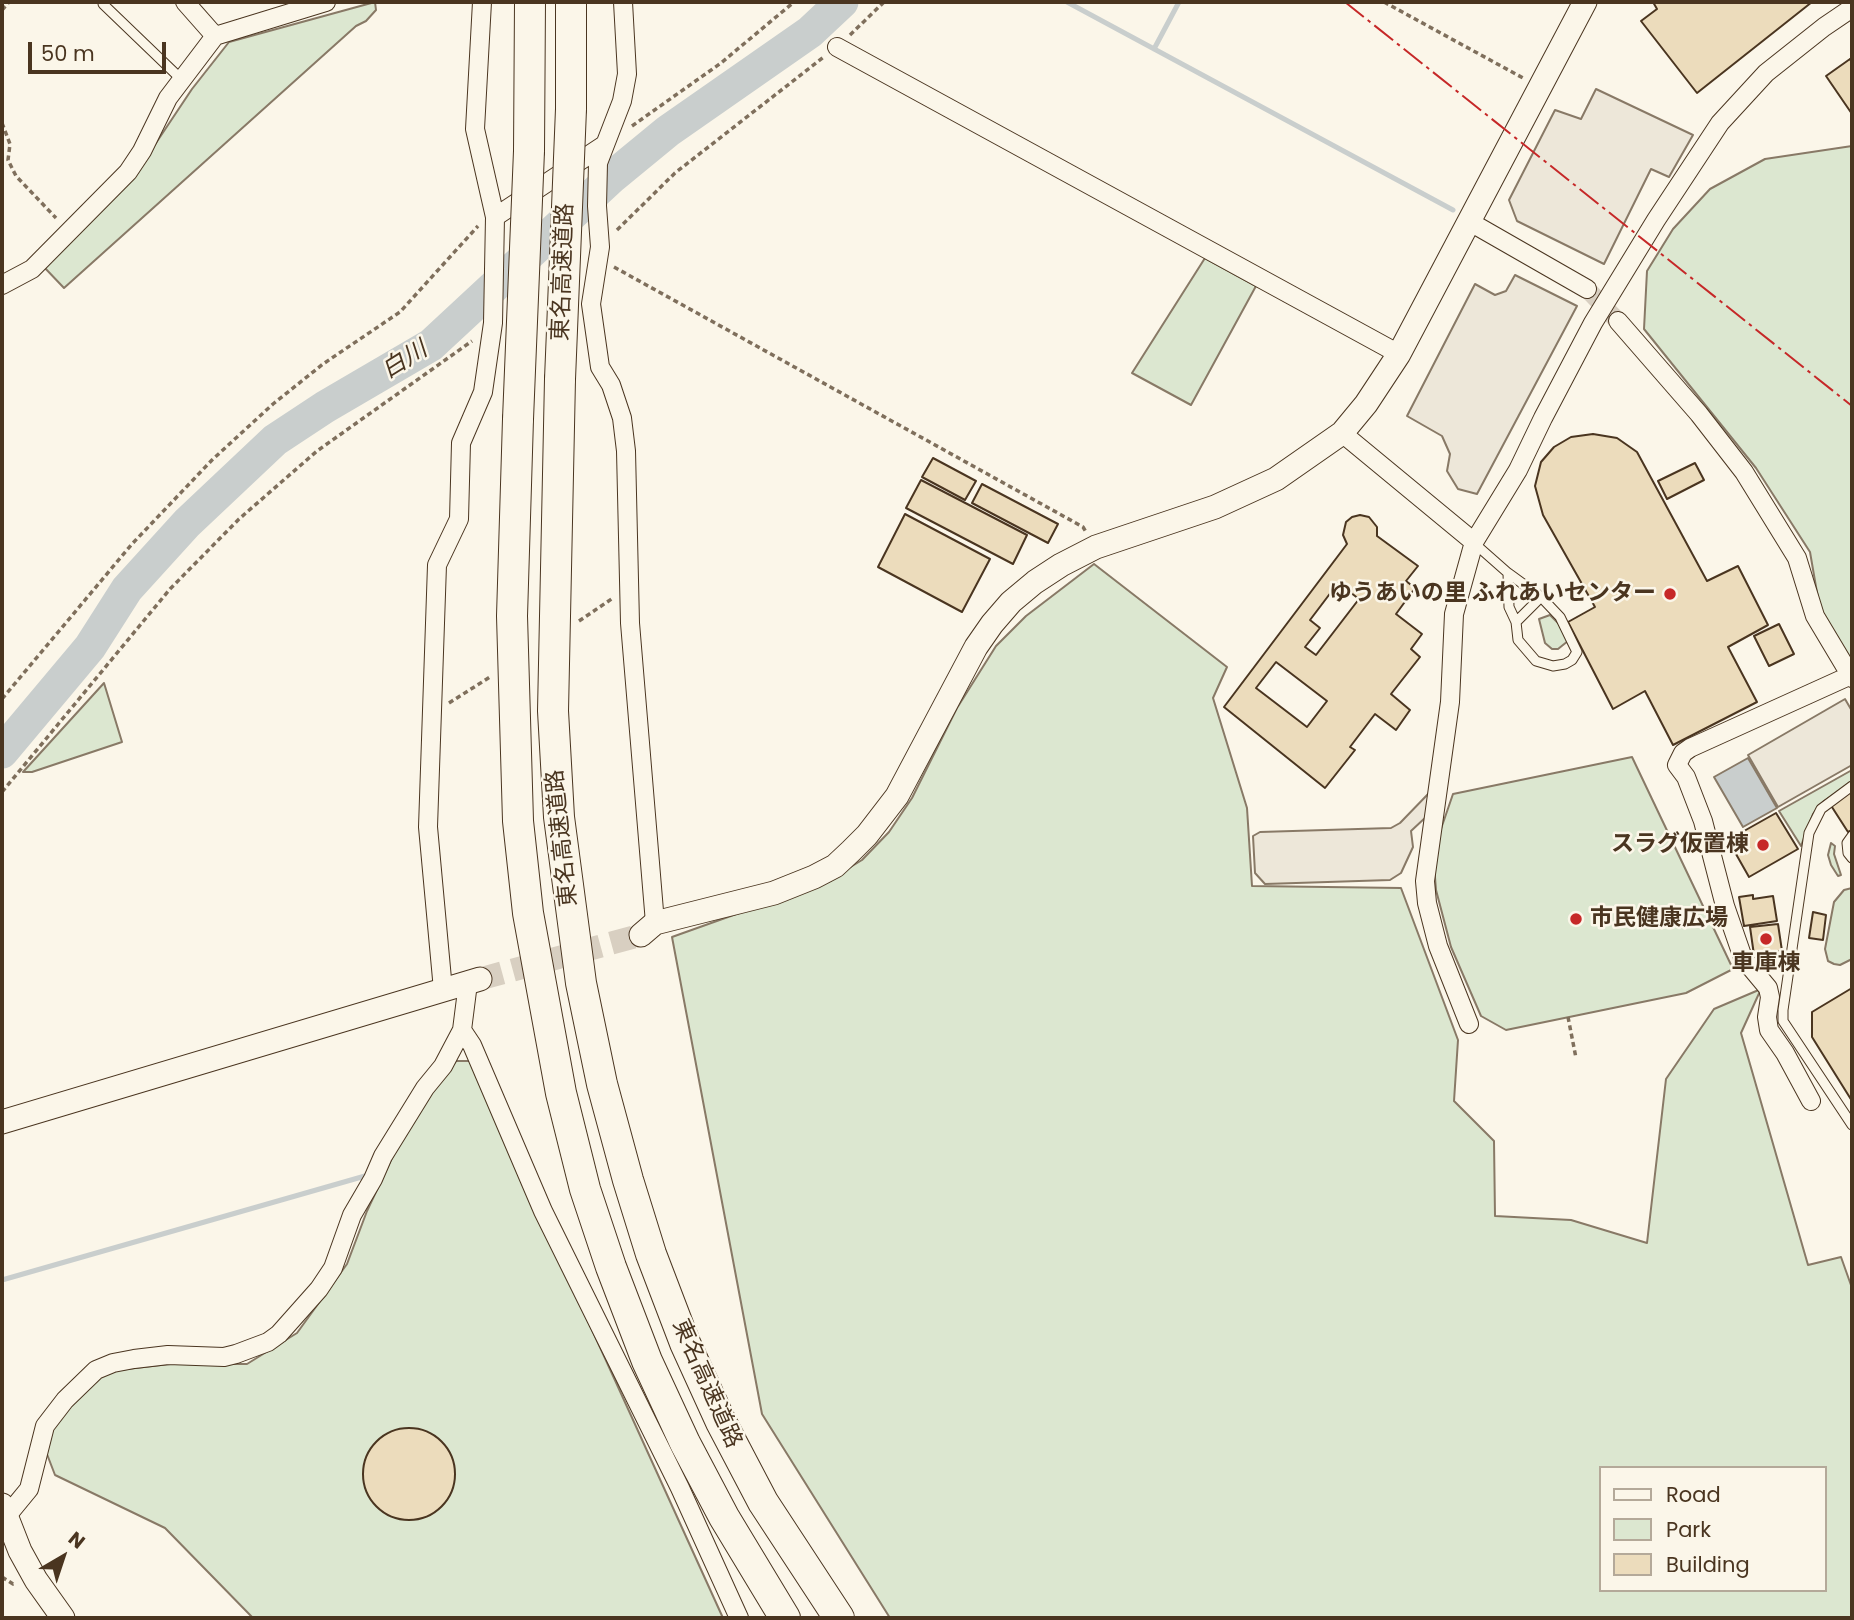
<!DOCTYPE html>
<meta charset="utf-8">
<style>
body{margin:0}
#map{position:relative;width:1854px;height:1620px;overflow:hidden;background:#fbf6e9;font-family:Poppins,sans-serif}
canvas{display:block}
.frame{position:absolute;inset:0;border:4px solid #4a3520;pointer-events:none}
.legend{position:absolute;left:1599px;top:1466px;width:228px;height:126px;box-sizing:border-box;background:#fbf6e9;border:2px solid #b4a999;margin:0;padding:9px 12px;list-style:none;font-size:21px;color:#4a3520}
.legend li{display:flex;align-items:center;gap:14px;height:35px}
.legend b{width:35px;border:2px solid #b4a999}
.north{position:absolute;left:28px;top:1522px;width:70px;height:70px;-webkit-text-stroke:5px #fbf6e9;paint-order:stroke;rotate:39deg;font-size:19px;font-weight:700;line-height:28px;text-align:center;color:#4a3520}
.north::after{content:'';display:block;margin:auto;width:24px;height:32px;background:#4a3520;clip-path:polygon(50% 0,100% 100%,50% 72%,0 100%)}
.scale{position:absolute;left:28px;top:42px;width:138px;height:32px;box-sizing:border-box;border:4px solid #4a3520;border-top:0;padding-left:9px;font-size:21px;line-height:24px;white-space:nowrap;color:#4a3520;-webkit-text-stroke:5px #fbf6e9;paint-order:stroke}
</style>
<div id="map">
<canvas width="1854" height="1620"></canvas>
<div class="frame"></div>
<ul class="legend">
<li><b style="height:9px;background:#fbf6e9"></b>Road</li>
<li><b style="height:19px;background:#dce7d0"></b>Park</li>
<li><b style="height:19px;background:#ecdcbc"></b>Building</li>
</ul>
<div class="north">N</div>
<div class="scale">50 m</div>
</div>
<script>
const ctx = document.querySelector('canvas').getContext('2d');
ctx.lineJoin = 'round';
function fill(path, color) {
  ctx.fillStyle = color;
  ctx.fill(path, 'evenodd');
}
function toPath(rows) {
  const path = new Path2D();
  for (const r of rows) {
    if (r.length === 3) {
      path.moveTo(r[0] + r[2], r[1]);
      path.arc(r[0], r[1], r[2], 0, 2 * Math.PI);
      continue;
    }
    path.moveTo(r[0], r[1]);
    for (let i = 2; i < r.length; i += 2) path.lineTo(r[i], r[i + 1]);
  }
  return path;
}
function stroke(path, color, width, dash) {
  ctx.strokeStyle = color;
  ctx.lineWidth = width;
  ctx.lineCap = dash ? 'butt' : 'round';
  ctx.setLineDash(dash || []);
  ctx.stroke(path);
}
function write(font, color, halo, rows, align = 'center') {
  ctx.font = font + ' Poppins,"Noto Sans JP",sans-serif';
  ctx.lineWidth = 5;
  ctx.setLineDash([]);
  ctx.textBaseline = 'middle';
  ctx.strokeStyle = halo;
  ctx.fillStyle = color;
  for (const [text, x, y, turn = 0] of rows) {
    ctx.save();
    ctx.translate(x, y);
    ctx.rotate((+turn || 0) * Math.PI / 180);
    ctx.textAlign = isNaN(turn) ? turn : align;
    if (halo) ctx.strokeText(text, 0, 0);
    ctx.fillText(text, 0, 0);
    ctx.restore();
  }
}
const green = toPath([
 [375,2,376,10,366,21,356,26,64,288,43,266,132,179,192,89,229,42,375,2],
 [1852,146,1852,663,1820,610,1810,552,1756,468,1644,329,1647,271,1673,229,1710,189,1765,159,1852,146],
 [1205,258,1256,286,1191,405,1132,373,1205,258],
 [1094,564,1227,667,1213,698,1247,808,1252,886,1401,888,1458,1040,1454,1101,1494,1141,1495,1216,1571,1220,1647,1243,1666,1079,1714,1009,1761,989,1741,1033,1808,1265,1841,1257,1852,1288,1852,1618,890,1618,762,1414,672,937,826,882,862,860,889,832,912,798,957,708,996,646,1026,616,1094,564],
 [1600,1468,1824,1468,1824,1590,1600,1590,1600,1468],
 [1550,615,1563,628,1568,641,1558,649,1552,649,1545,643,1539,619,1550,615],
 [104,683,122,742,32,772,23,772,104,683],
 [1632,757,1733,969,1686,993,1506,1030,1481,1016,1451,947,1436,890,1433,852,1453,794,1632,757],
 [1852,770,1852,783,1824,801,1813,814,1801,846,1779,811,1852,770],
 [1831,843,1835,846,1834,854,1841,875,1838,876,1831,865,1828,855,1831,843],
 [1852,888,1852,959,1840,965,1834,964,1828,961,1825,949,1834,902,1844,890,1852,888],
 [456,1061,470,1061,723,1618,253,1618,165,1528,55,1475,45,1449,51,1429,84,1388,110,1371,170,1364,247,1364,297,1333,347,1264,367,1211,398,1145,438,1083,456,1061]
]);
fill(green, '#dce7d0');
stroke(green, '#887966', 2);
const parking = toPath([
 [1596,89,1693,135,1669,177,1651,169,1604,264,1517,221,1509,200,1555,110,1581,119,1596,89],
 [1515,275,1577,306,1477,494,1458,489,1447,471,1450,454,1442,436,1407,416,1475,284,1495,295,1506,291,1515,275],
 [1845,699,1852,711,1852,765,1778,807,1748,755,1845,699],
 [1430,792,1426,817,1411,831,1413,847,1401,873,1390,880,1265,884,1255,873,1253,836,1260,832,1391,828,1400,823,1430,792]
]);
fill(parking, '#ede7d9');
stroke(parking, '#887966', 2);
const water = toPath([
 [1748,758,1777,808,1743,827,1714,777,1748,758]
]);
fill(water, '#c9cecd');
stroke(water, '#887966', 2);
stroke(toPath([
 [1067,2,1453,210],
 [1154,49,1179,2],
 [2,1280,365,1176]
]), '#c9cecd', 5);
stroke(toPath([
 [2,752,90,647,127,589,187,523,275,440,325,407,431,345,612,177,668,131,810,32,842,2]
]), '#c9cecd', 33);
const building = toPath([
 [1653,2,1812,2,1697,93,1641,21,1657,9,1653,2],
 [1850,59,1852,63,1852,114,1826,76,1850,59],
 [1593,434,1617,438,1637,452,1707,581,1738,566,1768,625,1728,647,1757,702,1673,745,1645,691,1613,709,1568,622,1595,607,1543,515,1535,486,1541,462,1554,447,1571,437,1593,434],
 [933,458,976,481,965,500,922,477,933,458],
 [1695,463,1704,480,1667,499,1658,481,1695,463],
 [921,480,1027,535,1013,564,906,508,921,480],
 [982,484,1058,524,1048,543,972,503,982,484],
 [905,514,990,559,962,612,878,567,905,514],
 [1360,515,1369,517,1377,527,1377,536,1418,566,1406,581,1415,588,1396,614,1422,634,1411,649,1420,657,1391,694,1410,710,1396,730,1375,714,1350,747,1355,750,1325,788,1224,707,1347,544,1343,535,1346,522,1352,517,1360,515],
 [1338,583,1359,599,1316,655,1305,647,1320,628,1310,620,1338,583],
 [1276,662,1327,701,1307,727,1256,688,1276,662],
 [1779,624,1794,654,1769,666,1754,636,1779,624],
 [1852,789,1852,830,1848,832,1830,804,1852,789],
 [1776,813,1798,849,1749,877,1728,840,1776,813],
 [1753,895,1753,899,1773,896,1777,921,1744,926,1739,897,1753,895],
 [1813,912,1826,915,1823,940,1809,938,1813,912],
 [1778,924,1782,951,1754,955,1750,927,1778,924],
 [1852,988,1852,1101,1812,1037,1812,1012,1852,988],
 [409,1474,46]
]);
fill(building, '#ecdcbc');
stroke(building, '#4a3520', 2);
stroke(toPath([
 [1587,289,1618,321]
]), '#d8cfc1', 18, [18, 9]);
stroke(toPath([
 [480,979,641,935]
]), '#d8cfc1', 23, [23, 11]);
const lane = toPath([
 [103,4,181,79],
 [1474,543,1508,573,1541,597,1560,617,1577,652,1572,660,1565,664,1553,666,1536,661,1518,640,1516,622,1509,607,1508,573],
 [1516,622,1541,597],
 [1852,786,1821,809,1809,833,1783,1010,1783,1021,1852,1125],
 [1852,836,1847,843,1848,853,1852,858]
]);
const street = toPath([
 [185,2,215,36],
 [623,2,627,74,622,101,598,163,597,206,600,247,591,304,600,367,611,385,622,418,626,451,630,623,655,923],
 [837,47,1399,354],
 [495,217,604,145],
 [1470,222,1587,289],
 [2,285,32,269,128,172,142,151,168,98,215,36,326,2],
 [1618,321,1699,414,1744,472,1797,558,1815,616,1852,678],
 [1342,433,1474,542],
 [443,990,428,827,437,565,459,519,461,443,483,392,493,323,495,217,475,129,482,2],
 [1469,1024,1438,946,1427,903,1425,881,1450,702,1454,614,1474,542,1518,470,1543,418,1593,323,1656,220,1720,123,1766,73,1824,27,1852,8],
 [462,1030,472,1045,543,1211,680,1488,739,1618],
 [1811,1101,1785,1053,1769,1030,1767,1017,1770,997,1768,988,1743,958,1725,906,1703,821,1686,777,1677,765,1683,753,1690,748,1849,676],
 [6,1517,29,1489,45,1426,65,1400,96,1370,113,1363,134,1359,168,1355,224,1357,236,1354,268,1342,279,1334,319,1289,333,1268,352,1215,373,1179,383,1156,425,1088,443,1066,462,1030,468,983]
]);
const secondary = toPath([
 [641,935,655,923,774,893,814,877,835,866,851,851,867,835,897,796,976,647,992,624,1011,602,1035,582,1061,565,1096,547,1215,507,1276,479,1342,433,1366,404,1399,354,1585,2],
 [2,1122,480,979],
 [2,1505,20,1551,36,1580,63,1618]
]);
const highway = toPath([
 [571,109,571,2],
 [529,151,530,2],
 [560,379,553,711,559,817,581,983,602,1084,628,1180,651,1254,685,1343,721,1422,763,1502,839,1618],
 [518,419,512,616,518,821,528,913,561,1093,585,1189,611,1267,647,1361,685,1443,724,1517,785,1618]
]);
stroke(lane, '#4a3520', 11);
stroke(street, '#4a3520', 20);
stroke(secondary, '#4a3520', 25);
stroke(highway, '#4a3520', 32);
stroke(toPath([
 [1384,2,1523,78],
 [2,10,9,2],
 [850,35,884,2],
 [2,123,10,144,8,160,16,176,56,218],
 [632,126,721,63,794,2],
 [617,230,675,173,825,56],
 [614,267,1083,527,1086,532],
 [579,621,613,598],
 [2,699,132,544,212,460,273,404,323,364,400,312,478,226],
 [449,703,490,677],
 [2,792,170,589,239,519,317,451,472,341],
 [1568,1017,1576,1058],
 [2,1577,13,1584,16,1583]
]), '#7f6f5c', 3.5, [5, 3.5]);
stroke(lane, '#fbf6e9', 9);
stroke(street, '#fbf6e9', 18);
stroke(secondary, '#fbf6e9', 23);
stroke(highway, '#fbf6e9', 30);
const highwayBridge = toPath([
 [560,379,571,109],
 [518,419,529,151]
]);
stroke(highwayBridge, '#4a3520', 32, []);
stroke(highwayBridge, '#fbf6e9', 30);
stroke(toPath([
 [1345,2,1852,406]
]), '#c62828', 2, [24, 5, 3.5, 5]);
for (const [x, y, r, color] of [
 [1670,594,7,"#c62828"],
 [1763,845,7,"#c62828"],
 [1576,919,7,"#c62828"],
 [1766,939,7,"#c62828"]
]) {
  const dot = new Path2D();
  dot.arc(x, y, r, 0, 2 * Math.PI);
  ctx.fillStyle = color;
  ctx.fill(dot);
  stroke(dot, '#fbf6e9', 2.5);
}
write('23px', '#4a3520', '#fbf6e9', [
 ["東名高速道路",564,272,-88],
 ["東名高速道路",563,838,-96],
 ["東名高速道路",706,1384,66]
]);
write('bold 23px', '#4a3520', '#fbf6e9', [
 ["ゆうあいの里 ふれあいセンター",1656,594],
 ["スラグ仮置棟",1749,845],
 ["市民健康広場",1590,919,"left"],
 ["車庫棟",1766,964,"center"]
], 'right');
write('italic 24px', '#4a3520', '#fbf6e9', [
 ["白川",405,361,-32]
]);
</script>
